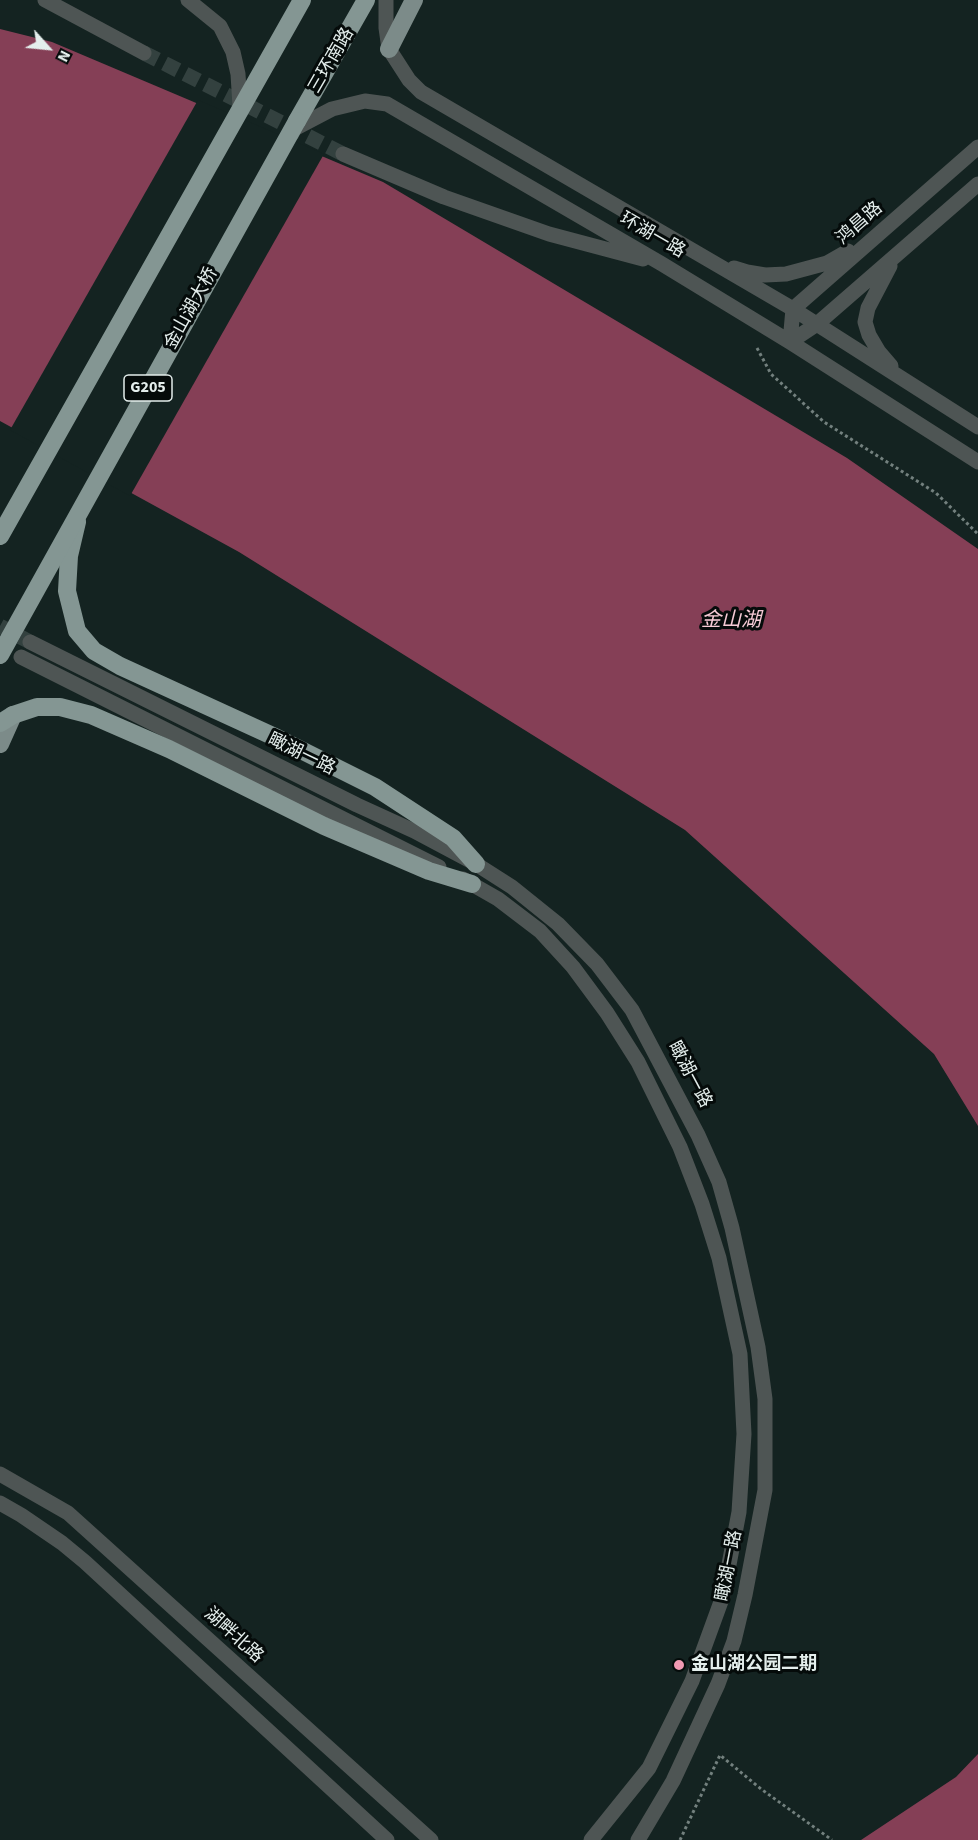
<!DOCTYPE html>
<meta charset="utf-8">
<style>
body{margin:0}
#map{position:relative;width:978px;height:1840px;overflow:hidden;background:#142321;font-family:"Source Sans 3",sans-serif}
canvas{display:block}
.north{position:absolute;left:18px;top:18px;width:60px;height:60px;-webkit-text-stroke:4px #050b0a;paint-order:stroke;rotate:117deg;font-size:16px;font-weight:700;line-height:24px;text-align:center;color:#e4eeec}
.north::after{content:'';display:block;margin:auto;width:21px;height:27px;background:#e4eeec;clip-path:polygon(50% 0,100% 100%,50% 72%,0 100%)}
</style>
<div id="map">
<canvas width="978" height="1840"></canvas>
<div class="north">N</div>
</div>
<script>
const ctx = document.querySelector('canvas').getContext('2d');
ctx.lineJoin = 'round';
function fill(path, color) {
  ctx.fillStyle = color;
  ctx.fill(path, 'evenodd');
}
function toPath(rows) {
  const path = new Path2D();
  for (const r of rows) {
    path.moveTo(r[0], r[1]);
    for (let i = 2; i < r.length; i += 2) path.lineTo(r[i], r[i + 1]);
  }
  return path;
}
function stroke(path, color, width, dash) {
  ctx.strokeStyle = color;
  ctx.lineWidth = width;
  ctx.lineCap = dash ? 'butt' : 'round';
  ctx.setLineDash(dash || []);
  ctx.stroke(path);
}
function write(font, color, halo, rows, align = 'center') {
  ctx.font = font + ' "Source Sans 3","Noto Sans SC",sans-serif';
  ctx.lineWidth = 6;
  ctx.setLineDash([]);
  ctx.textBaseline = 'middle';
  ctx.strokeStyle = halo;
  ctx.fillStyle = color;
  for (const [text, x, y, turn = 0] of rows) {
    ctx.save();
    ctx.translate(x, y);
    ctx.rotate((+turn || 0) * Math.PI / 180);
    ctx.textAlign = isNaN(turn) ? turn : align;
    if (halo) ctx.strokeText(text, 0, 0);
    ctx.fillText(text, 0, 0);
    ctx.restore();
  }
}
fill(toPath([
 [0,29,52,42,383,182,847,458,978,549,978,1126,934,1054,685,830,239,552,0,421],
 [978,1754,978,1840,861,1840,956,1777]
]), '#853f56');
fill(toPath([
 [198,100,324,154,130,496,10,430]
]), '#142321');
stroke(toPath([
 [144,53,343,154],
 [0,626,30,642]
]), '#33413f', 15, [15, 8]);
stroke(toPath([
 [757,348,771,374,824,422,936,493,978,534],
 [680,1840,720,1755,761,1789,832,1840]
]), '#73807e', 3, [3, 3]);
stroke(toPath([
 [45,0,144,53],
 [188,0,220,26,233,52,238,74,240,106],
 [386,0,386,28,389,49,409,80,421,92,793,309,978,427],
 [292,130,332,109,365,101,387,104,662,264,790,342,978,462],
 [343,154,444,197,549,234,643,259],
 [890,266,868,308,865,322,869,335,879,352,891,366],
 [734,268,747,272,765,275,786,274,827,263,848,251],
 [790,342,793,309,978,147],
 [790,342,817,324,978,184],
 [30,642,357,805,414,831,476,864,512,887,558,924,597,964,632,1010,698,1135,719,1182,732,1228,758,1347,765,1399,765,1490,745,1595,734,1641,718,1684,673,1781,638,1840],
 [21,657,439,867],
 [463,879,498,899,540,931,573,967,607,1013,638,1062,680,1147,702,1204,719,1258,740,1354,744,1434,739,1512,723,1596,692,1681,649,1768,591,1840],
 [0,1474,68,1513,431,1840],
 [0,1503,21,1515,62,1543,85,1562,387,1840]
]), '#4e5554', 15);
stroke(toPath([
 [389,49,414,0],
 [0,744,13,715]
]), '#7c8b89', 18);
stroke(toPath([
 [297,121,366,0],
 [77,522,69,556,67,591,77,631,94,651,120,666,277,738,375,787,453,838,476,864],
 [0,536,302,0],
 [0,723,13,715,37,707,60,707,91,715,169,749,324,826,429,871,472,884]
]), '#849693', 18);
stroke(toPath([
 [0,655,297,121]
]), '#849693', 18);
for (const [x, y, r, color] of [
 [679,1665,6,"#f19ab3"]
]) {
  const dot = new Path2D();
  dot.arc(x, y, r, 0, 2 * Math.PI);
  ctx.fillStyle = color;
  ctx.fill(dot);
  stroke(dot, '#050b0a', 2);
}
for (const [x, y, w] of [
 [148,388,48]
]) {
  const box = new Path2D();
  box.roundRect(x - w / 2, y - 13, w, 26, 4.5);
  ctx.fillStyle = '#050b0a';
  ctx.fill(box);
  stroke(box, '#e4eeec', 1.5);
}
write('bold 16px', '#e4eeec', null, [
 ["G205",148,388]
]);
write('18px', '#e4eeec', '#050b0a', [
 ["三环南路",332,61,-60],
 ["鸿昌路",860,224,-41],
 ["环湖一路",652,236,30],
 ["金山湖大桥",192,309,-61],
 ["瞰湖一路",301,755,26],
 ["瞰湖一路",689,1075,62],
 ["瞰湖一路",730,1566,-79],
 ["湖畔北路",233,1636,42]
]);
write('bold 18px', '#e4eeec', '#050b0a', [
 ["金山湖公园二期",691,1665]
], 'left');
write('italic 20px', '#f6cad5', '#050b0a', [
 ["金山湖",731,622]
]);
</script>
